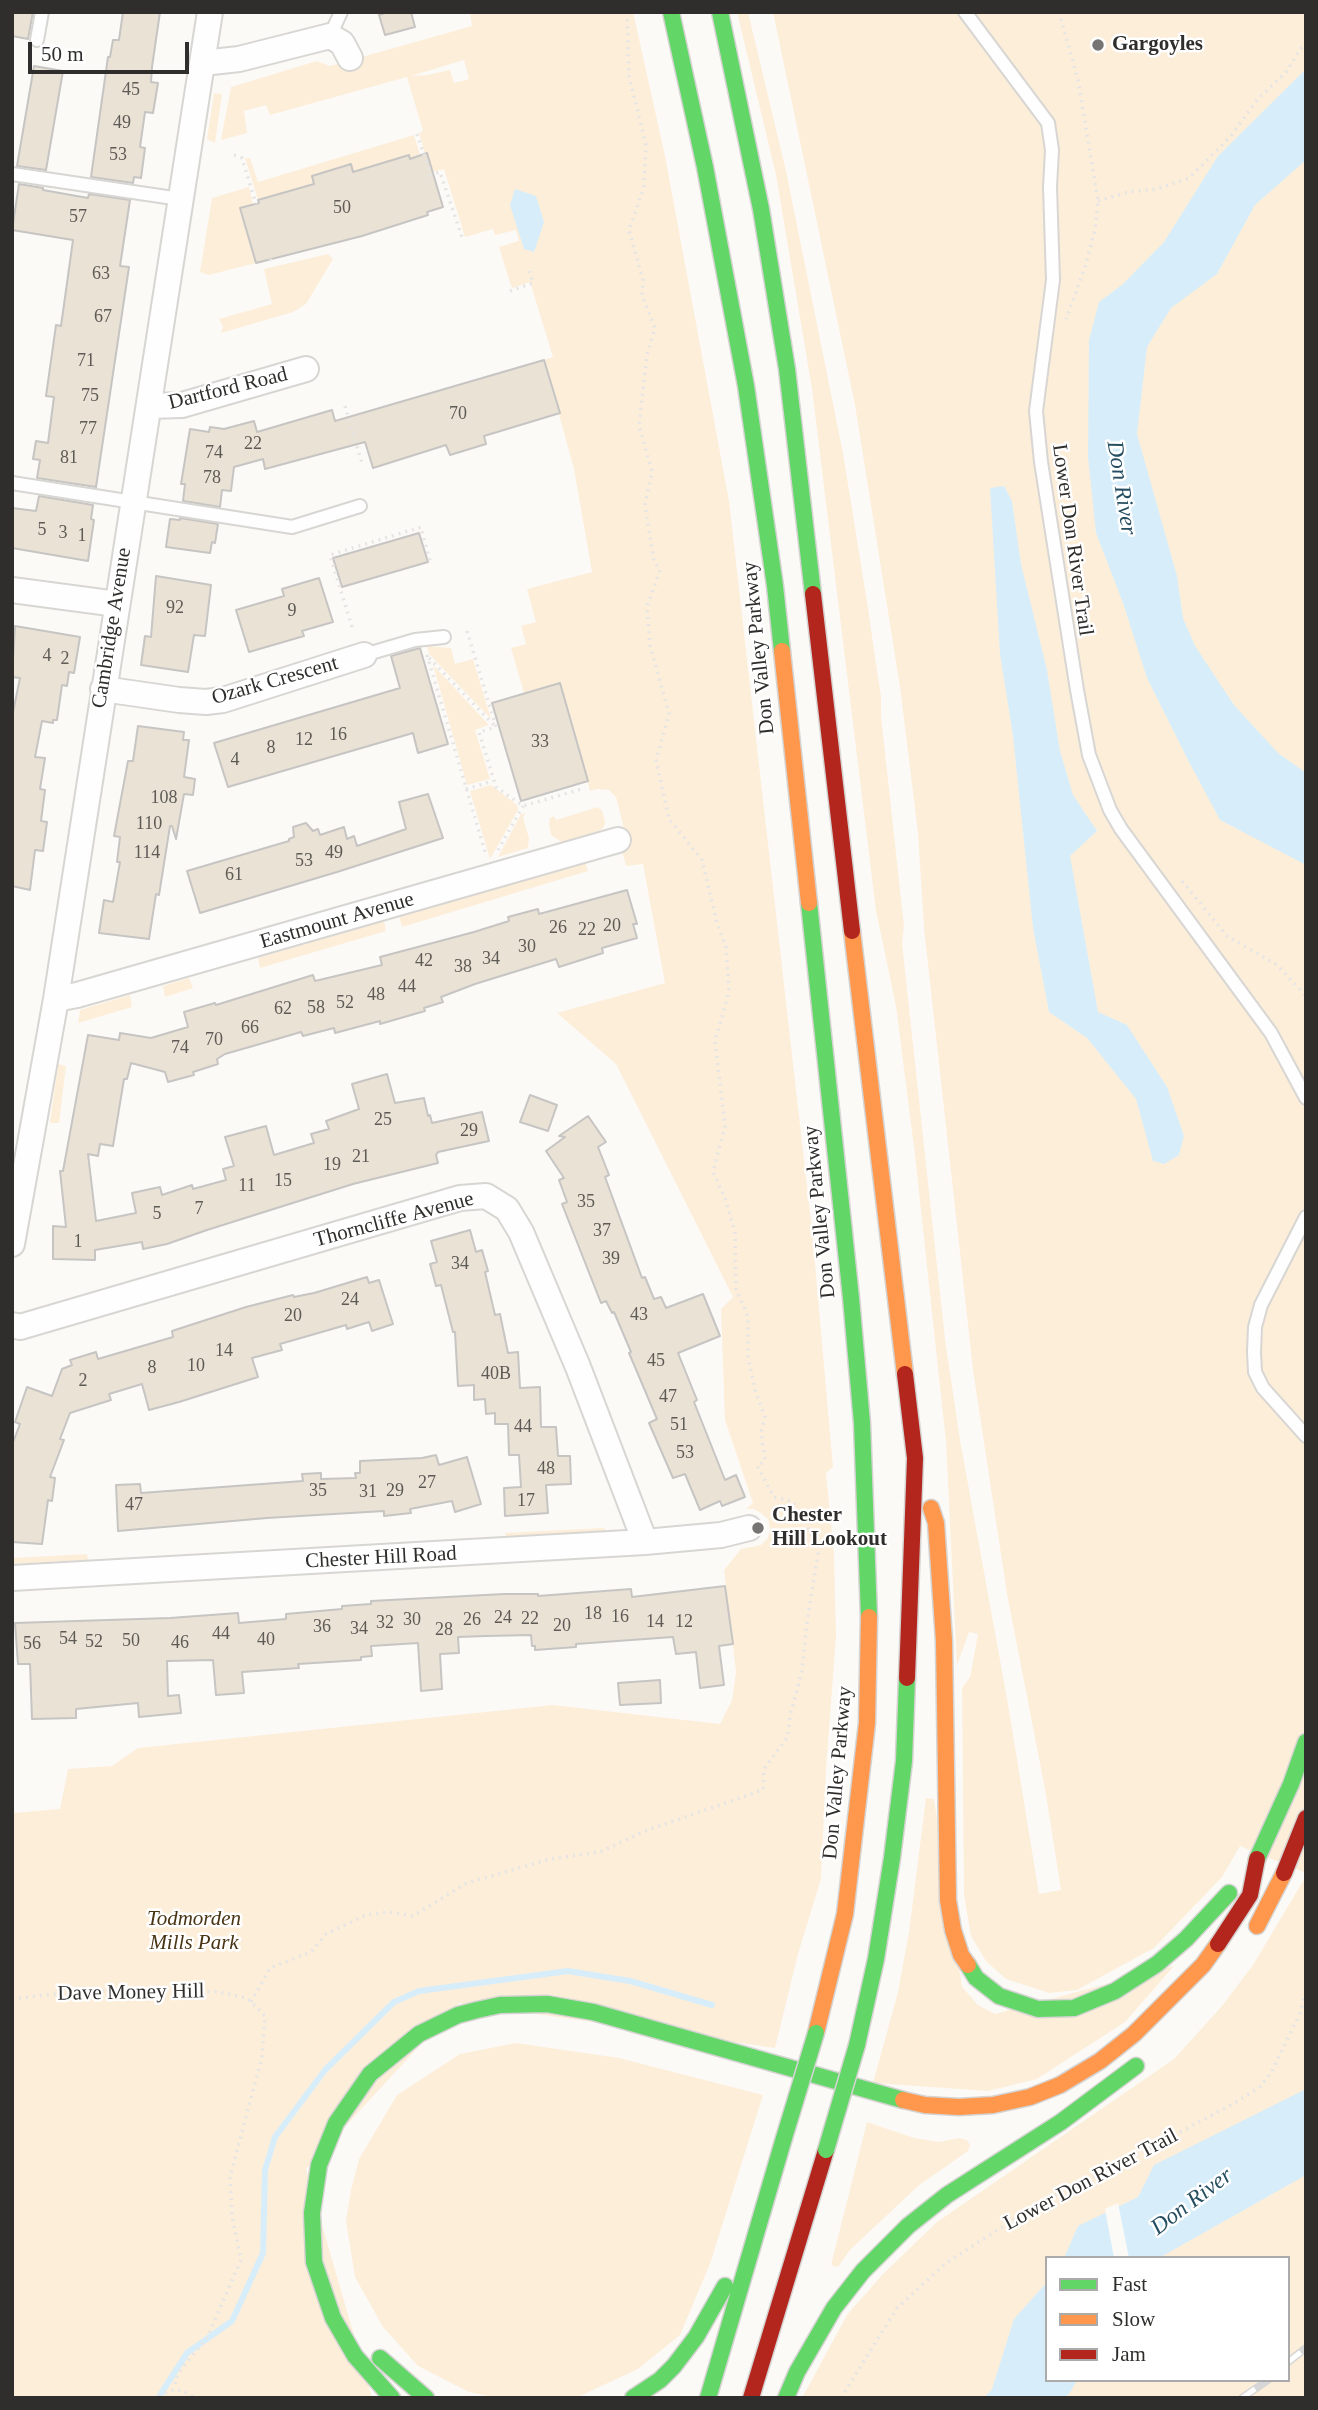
<!DOCTYPE html>
<style>
body{margin:0}
#map{position:relative;width:1318px;height:2410px;overflow:hidden;background:#fcfaf7;font-family:"Times New Roman",serif}
canvas{display:block}
.frame{position:absolute;inset:0;border:14px solid #2f2e2c;pointer-events:none}
.legend{position:absolute;left:1045px;top:2256px;width:245px;height:126px;box-sizing:border-box;background:#fff;border:2px solid #acabab;margin:0;padding:9px 12px;list-style:none;font-size:21px;color:#2f2e2c}
.legend li{display:flex;align-items:center;gap:14px;height:35px}
.legend b{width:35px;border:2px solid #acabab}
.scale{position:absolute;left:28px;top:42px;width:161px;height:32px;box-sizing:border-box;border:4px solid #2f2e2c;border-top:0;padding-left:9px;font-size:21px;line-height:24px;white-space:nowrap;color:#2f2e2c;-webkit-text-stroke:5px #fff;paint-order:stroke}
</style>
<div id="map">
<canvas width="1318" height="2410"></canvas>
<div class="frame"></div>
<ul class="legend">
<li><b style="height:9px;background:#63d668"></b>Fast</li>
<li><b style="height:9px;background:#ff974d"></b>Slow</li>
<li><b style="height:9px;background:#b3261e"></b>Jam</li>
</ul>
<div class="scale">50 m</div>
</div>
<script>
const ctx = document.querySelector('canvas').getContext('2d');
ctx.lineJoin = 'round';
function fill(path, color) {
  ctx.fillStyle = color;
  ctx.fill(path, 'evenodd');
}
function toPath(rows) {
  const path = new Path2D();
  for (const r of rows) {
    path.moveTo(r[0], r[1]);
    for (let i = 2; i < r.length; i += 2) path.lineTo(r[i], r[i + 1]);
  }
  return path;
}
function stroke(path, color, width, dash) {
  ctx.strokeStyle = color;
  ctx.lineWidth = width;
  ctx.lineCap = dash ? 'butt' : 'round';
  ctx.setLineDash(dash || []);
  ctx.stroke(path);
}
function write(font, color, halo, rows, align = 'center') {
  ctx.font = font + ' "Times New Roman",serif';
  ctx.lineWidth = 5;
  ctx.setLineDash([]);
  ctx.textBaseline = 'middle';
  ctx.strokeStyle = halo;
  ctx.fillStyle = color;
  for (const [text, x, y, turn = 0] of rows) {
    ctx.save();
    ctx.translate(x, y);
    ctx.rotate((+turn || 0) * Math.PI / 180);
    ctx.textAlign = isNaN(turn) ? turn : align;
    if (halo) ctx.strokeText(text, 0, 0);
    ctx.fillText(text, 0, 0);
    ctx.restore();
  }
}
fill(toPath([
 [470,12,633,12,665,156,729,501,812,1230,833,1467,826,1473,834,1554,836,1636,826,1770,821,1879,798,1954,775,2048,459,2003,306,2169,372,2398,12,2398,12,1813,60,1809,68,1769,112,1766,138,1748,553,1705,720,1724,732,1700,736,1672,724,1570,741,1549,761,1545,768,1538,770,1528,768,1519,761,1513,754,1509,746,1509,753,1503,725,1420,721,1309,733,1297,616,1064,557,1013,665,983,643,864,626,866,622,851,629,849,616,797,609,790,597,789,590,791,560,683,524,693,511,648,526,644,521,626,536,622,527,589,592,572,574,469,544,360,553,357,530,282,513,288,511,286,499,247,519,241,516,230,495,235,493,229,465,237,444,169,433,172,427,153,425,154,419,133,423,131,407,77,270,115,266,105,244,111,247,133,221,140,231,87,317,61,330,66,472,26],
 [464,60,469,79,454,83,450,70,427,75,411,76],
 [737,12,748,12,786,171,843,453,867,602,881,697,881,716,904,926,902,943,945,1339,960,1440,1008,1704,1039,1894,1061,1890,1045,1789,1007,1594,973,1370,924,928,918,833,900,687,855,405,773,12,1306,12,1306,1873,1240,1846,1222,1877,1154,1948,1077,1990,1049,1993,1006,1979,986,1961,971,1936,964,1895,962,1688,970,1677,978,1634,969,1632,957,1665,946,1442,915,1155,896,1006,876,911,812,389,776,175],
 [214,93,222,94,215,143,207,139],
 [414,135,420,155,354,175,351,165,312,176,315,186,295,189,258,200,245,158,250,158,258,182],
 [249,187,253,204,240,209,256,263,209,275,200,272,212,198],
 [328,254,333,259,306,304,293,312,221,333,223,327,219,319,272,304,264,269],
 [427,646,451,648,455,664,473,659,491,719,429,654],
 [433,665,489,725,475,730,490,779,467,785],
 [491,785,517,805,518,810,490,859,470,791],
 [598,807,602,811,605,821,604,827,596,834,563,843,551,835,549,824,550,818,554,816,556,820],
 [525,813,523,818,529,838,528,848,498,857,521,814],
 [585,862,588,871,402,927,399,916],
 [384,921,386,931,260,968,258,958],
 [189,978,193,988,165,997,163,986],
 [130,995,132,1007,78,1023,80,1010],
 [58,1064,66,1066,59,1123,50,1123],
 [604,1528,606,1531,602,1533,507,1539,505,1533],
 [87,1554,88,1560,12,1564,12,1558],
 [926,1798,934,1799,962,1987,978,2005,995,2014,1174,1966,1125,2022,1037,2079,988,2091,873,2083,898,1992,909,1932],
 [1306,1876,1306,2398,802,2398,847,2315,883,2274,937,2222,1174,2059,1222,2006,1253,1965],
 [1047,2258,1288,2258,1288,2380,1047,2380],
 [516,2043,619,2058,763,2095,710,2264,680,2335,638,2369,580,2396,497,2398,469,2392,418,2366,383,2327,355,2277,346,2221,351,2190,359,2159,397,2095,460,2054],
 [867,2122,914,2138,939,2142,959,2138,967,2140,970,2145,968,2151,918,2186,850,2250,838,2267,831,2265]
]), '#fdeeda');
fill(toPath([
 [1306,69,1306,160,1255,205,1217,274,1171,308,1147,347,1137,434,1177,576,1183,618,1195,646,1234,705,1278,753,1306,773,1306,865,1220,820,1189,762,1147,678,1123,603,1096,533,1088,457,1089,340,1099,302,1123,284,1164,242,1218,156],
 [515,189,536,196,544,222,534,252,524,249,510,205],
 [1004,486,1012,501,1021,564,1047,670,1060,751,1073,795,1097,831,1070,856,1098,1012,1127,1025,1167,1087,1184,1136,1179,1155,1164,1164,1153,1161,1136,1099,1087,1038,1049,1012,1033,928,1013,736,1000,654,990,488],
 [1306,2089,1306,2175,1159,2258,1064,2258,1078,2226,1138,2197,1154,2165],
 [1047,2282,1047,2380,1077,2380,1071,2391,1065,2398,984,2398,992,2389,1014,2319]
]), '#d7eefa');
fill(toPath([
 [1118,2203,1129,2258,1114,2258,1105,2209]
]), '#fcfaf7');
stroke(toPath([
 [158,2398,187,2353,232,2321,263,2253,265,2170,275,2137,325,2070,394,2002,419,1991,568,1971,630,1981,712,2005]
]), '#d7eefa', 6);
const building = toPath([
 [12,12,33,12,28,39,12,36,12,12],
 [123,12,160,12,152,67,151,82,158,83,153,113,145,112,140,147,145,148,141,178,134,177,133,183,91,177,108,57,110,57,113,40,119,40,123,12],
 [388,12,411,12,415,27,385,35,379,15,388,12],
 [34,66,63,71,46,170,17,166,34,66],
 [427,153,443,207,427,212,428,215,362,236,256,263,240,208,259,203,258,200,314,184,312,176,351,164,353,172,409,155,410,159,427,153],
 [19,184,43,188,43,190,88,198,89,194,130,200,120,266,129,267,96,487,37,478,40,460,33,459,36,441,48,443,54,397,46,396,56,325,61,326,73,240,12,230,19,184],
 [544,360,560,413,484,436,486,444,450,455,446,445,373,468,365,442,265,469,263,459,234,467,231,491,222,490,220,507,183,501,185,484,181,484,190,429,209,432,210,427,224,429,254,421,257,432,332,410,335,421,544,360],
 [39,496,93,505,91,519,94,520,88,561,12,548,12,508,36,511,39,496],
 [180,518,218,524,215,543,212,542,210,553,166,547,170,519,180,520,180,518],
 [419,533,428,562,342,587,333,558,419,533],
 [156,576,211,585,205,636,194,635,188,672,141,665,145,636,151,637,156,576],
 [319,578,333,622,302,631,304,636,249,652,236,610,284,596,282,589,319,578],
 [15,626,80,637,74,673,69,672,67,686,62,685,57,720,53,720,53,723,42,721,35,757,45,758,40,789,45,790,41,821,47,822,43,851,35,850,30,890,12,886,12,717,20,678,12,677,15,626],
 [420,648,448,744,418,753,413,733,228,787,214,743,400,688,391,656,420,648],
 [560,683,588,781,521,801,492,703,560,683],
 [138,726,184,732,183,740,189,740,184,777,195,779,193,795,184,794,176,839,172,826,170,826,159,895,156,894,149,939,99,933,104,900,113,902,120,862,117,862,120,837,114,836,128,761,133,761,138,726],
 [428,794,443,838,337,872,200,913,187,871,289,841,289,839,294,837,293,827,306,823,313,831,318,829,320,835,344,827,347,839,354,836,357,846,406,829,399,802,428,794],
 [627,890,637,924,633,924,637,938,602,948,603,953,559,967,556,959,475,984,441,997,443,1002,424,1008,425,1011,380,1024,380,1021,335,1033,334,1028,303,1036,301,1032,253,1046,225,1054,217,1059,218,1064,193,1072,194,1075,168,1082,165,1072,131,1063,127,1079,124,1079,113,1146,100,1144,98,1156,88,1154,96,1221,136,1213,132,1193,160,1187,162,1195,192,1185,193,1189,226,1180,223,1169,234,1166,225,1137,266,1126,274,1155,314,1143,311,1134,329,1129,326,1121,359,1109,352,1084,387,1074,395,1103,424,1098,428,1116,430,1115,432,1123,482,1112,489,1141,438,1152,436,1155,438,1163,353,1184,207,1230,167,1244,143,1249,142,1242,95,1250,95,1260,53,1259,53,1226,66,1227,60,1171,63,1171,88,1035,119,1040,120,1033,151,1038,188,1027,184,1012,215,1003,216,1005,313,975,315,981,382,965,380,957,474,932,509,921,508,917,538,909,539,914,627,890],
 [530,1095,557,1105,548,1131,520,1122,530,1095],
 [588,1116,606,1142,598,1147,609,1175,605,1177,642,1278,645,1277,654,1299,661,1297,666,1308,703,1294,720,1336,678,1353,697,1400,694,1402,725,1480,736,1475,745,1497,722,1506,720,1501,700,1510,685,1474,673,1478,649,1423,657,1419,629,1353,631,1352,614,1312,612,1313,606,1301,601,1303,562,1204,567,1202,559,1180,564,1178,546,1151,565,1137,559,1136,588,1116],
 [470,1230,476,1252,482,1250,488,1271,485,1272,495,1315,500,1314,508,1353,518,1352,520,1388,540,1387,541,1427,556,1427,558,1456,570,1456,571,1484,546,1485,548,1513,505,1516,504,1488,521,1487,519,1455,509,1455,508,1424,495,1424,495,1413,486,1414,485,1399,474,1400,474,1385,458,1386,455,1332,453,1332,441,1285,436,1286,430,1264,437,1262,431,1241,470,1230],
 [367,1277,369,1283,379,1280,393,1324,372,1331,369,1322,347,1329,346,1325,280,1344,282,1350,252,1358,258,1377,179,1402,149,1410,142,1384,109,1394,111,1400,70,1413,60,1439,64,1440,50,1477,55,1478,52,1501,48,1500,42,1544,12,1542,12,1445,20,1424,15,1422,27,1387,52,1396,62,1369,72,1365,70,1360,96,1352,98,1359,173,1337,172,1331,246,1307,293,1295,294,1297,314,1293,367,1277],
 [436,1455,439,1465,467,1457,481,1504,455,1512,452,1501,410,1509,411,1513,384,1516,384,1511,267,1518,118,1531,116,1485,140,1484,141,1493,303,1481,302,1474,321,1473,321,1479,356,1478,355,1473,360,1473,360,1461,422,1458,436,1455],
 [725,1586,733,1644,719,1646,724,1685,700,1688,696,1652,676,1654,673,1637,576,1644,576,1647,535,1650,535,1646,532,1646,531,1635,486,1636,458,1637,459,1653,440,1654,442,1689,421,1691,418,1643,371,1646,372,1656,361,1657,361,1660,298,1664,299,1668,242,1672,244,1693,216,1695,213,1660,167,1661,168,1696,179,1695,181,1713,139,1717,138,1703,76,1709,76,1718,32,1719,30,1664,18,1664,15,1623,170,1618,238,1613,239,1623,286,1619,286,1614,342,1609,342,1606,371,1604,371,1601,504,1594,538,1594,538,1596,631,1589,632,1597,725,1586],
 [660,1680,661,1703,620,1705,618,1683,660,1680]
]);
fill(building, '#eae2d5');
stroke(building, '#c6c5c3', 2);
const lane = toPath([
 [965,12,1048,123,1052,150,1050,187,1053,280,1036,411,1041,462,1077,690,1089,755,1110,810,1121,829,1271,1033,1306,1098],
 [330,36,341,12],
 [37,40,42,12],
 [12,174,180,199],
 [12,483,292,527,360,506],
 [364,655,415,640,444,637],
 [1306,1217,1261,1305,1255,1327,1254,1352,1255,1372,1263,1388,1306,1436]
]);
const street = toPath([
 [203,63,239,59,330,36,342,43,350,58],
 [149,406,182,405,306,369],
 [12,590,117,604],
 [103,689,179,700,206,702,223,700,364,655],
 [56,999,77,995,618,840],
 [12,1244,56,999,210,12],
 [12,1325,20,1327,460,1198,486,1196,507,1209,521,1232,578,1367,645,1542],
 [12,1578,645,1542,721,1535,749,1528]
]);
const fast = toPath([
 [671,12,705,167,746,386,775,586,782,651],
 [720,12,761,209,787,369,813,594],
 [809,903,851,1298,862,1423,869,1617],
 [1257,1859,1291,1784,1306,1742],
 [968,1965,976,1978,999,1996,1038,2009,1074,2008,1115,1991,1157,1964,1186,1939,1229,1893],
 [857,2045,876,1959,892,1858,904,1761,907,1678],
 [380,2358,426,2398],
 [392,2398,355,2356,333,2318,314,2262,312,2213,319,2165,336,2123,370,2074,419,2034,458,2015,477,2010,500,2005,547,2004,593,2012,903,2100],
 [633,2398,660,2380,674,2366,696,2337,725,2286],
 [708,2398,784,2138],
 [786,2398,797,2372,834,2308,863,2271,908,2226,947,2195,1061,2122,1136,2066]
]);
const slow = toPath([
 [782,651,809,903],
 [852,931,905,1374],
 [931,1508,936,1523,944,1641,948,1900,953,1930,961,1955,968,1965],
 [1257,1926,1284,1873],
 [816,2033,845,1914,867,1723,869,1617],
 [903,2100,925,2105,959,2107,993,2105,1030,2097,1060,2085,1100,2061,1134,2034,1203,1965,1218,1944]
]);
const jam = toPath([
 [813,594,852,931],
 [905,1374,915,1458,907,1678],
 [1284,1873,1306,1818],
 [1218,1944,1250,1895,1257,1859],
 [751,2398,826,2150]
]);
stroke(lane, '#d7d6d3', 16);
stroke(street, '#d7d6d3', 28);
stroke(fast, '#d5d4d2', 19);
stroke(slow, '#d5d4d2', 19);
stroke(jam, '#d5d4d2', 19);
stroke(toPath([
 [1059,12,1078,80,1098,201,1095,230,1085,267,1066,319],
 [417,134,431,175,440,172,463,240],
 [234,155,242,158,256,204],
 [1098,201,1128,192,1157,189,1189,178,1231,136,1257,100,1287,71,1300,49,1306,44],
 [270,259,273,265],
 [510,291,533,283,528,267],
 [345,406,362,463],
 [352,627,330,555,421,527,430,561],
 [467,631,496,727,479,732,496,787,523,806,585,788],
 [427,655,486,855],
 [429,658,494,725],
 [466,789,493,781],
 [498,850,523,806],
 [1182,881,1227,936,1277,965,1306,996],
 [12,1999,64,1993,153,1989,184,1990,219,1992,247,1998,265,2016,262,2057,230,2177,232,2216,241,2260,207,2338,182,2368,175,2380,175,2389],
 [251,2002,270,1968,311,1952,326,1934,366,1915,389,1912,413,1916,467,1883,550,1859,600,1852,645,1831,763,1790,764,1769,788,1736,790,1716,802,1671,807,1622,819,1548,792,1501,774,1497,757,1466,765,1461,761,1432,765,1417,756,1393,748,1358,748,1317,736,1289,735,1232,725,1198,713,1172,725,1126,715,1041,729,992,726,947,717,923,702,860,669,819,656,760,669,714,650,645,647,607,660,570,654,562,645,505,652,471,639,426,647,354,655,328,642,295,643,280,629,230,644,187,646,145,629,76,627,12],
 [152,2398,175,2389,190,2394,194,2398],
 [841,2398,897,2308,946,2263,1043,2201,1117,2166,1238,2101,1260,2087,1272,2071,1299,2015,1306,1993]
]), '#e6e5e4', 3.5, [2, 5]);
stroke(lane, '#fffefe', 12);
stroke(street, '#fffefe', 24);
stroke(fast, '#63d668', 16);
stroke(slow, '#ff974d', 16);
stroke(jam, '#b3261e', 16);
const rail = toPath([
 [1288,2362,1306,2348],
 [1242,2398,1268,2380]
]);
stroke(rail, '#d7d6d6', 8);
stroke(rail, '#fff', 5, [16]);
const fastBridge = toPath([
 [784,2138,816,2033],
 [826,2150,857,2045]
]);
stroke(fastBridge, '#d5d4d2', 19, []);
stroke(fastBridge, '#63d668', 16);
for (const [x, y, r, color] of [
 [1098,45,7,"#777573"],
 [758,1528,7,"#777573"]
]) {
  const dot = new Path2D();
  dot.arc(x, y, r, 0, 2 * Math.PI);
  ctx.fillStyle = color;
  ctx.fill(dot);
  stroke(dot, '#fff', 2.5);
}
write('18px', '#5e5b56', null, [
 ["45",131,90],
 ["49",122,123],
 ["53",118,155],
 ["50",342,208],
 ["57",78,217],
 ["63",101,274],
 ["67",103,317],
 ["71",86,361],
 ["75",90,396],
 ["70",458,414],
 ["77",88,429],
 ["22",253,444],
 ["74",214,453],
 ["81",69,458],
 ["78",212,478],
 ["5",42,530],
 ["3",63,533],
 ["1",82,536],
 ["92",175,608],
 ["9",292,611],
 ["4",47,656],
 ["2",65,659],
 ["16",338,735],
 ["12",304,740],
 ["33",540,742],
 ["8",271,748],
 ["4",235,760],
 ["108",164,798],
 ["110",149,824],
 ["114",147,853],
 ["49",334,853],
 ["53",304,861],
 ["61",234,875],
 ["20",612,926],
 ["26",558,928],
 ["22",587,930],
 ["30",527,947],
 ["34",491,959],
 ["42",424,961],
 ["38",463,967],
 ["44",407,987],
 ["48",376,995],
 ["52",345,1003],
 ["58",316,1008],
 ["62",283,1009],
 ["66",250,1028],
 ["70",214,1040],
 ["74",180,1048],
 ["25",383,1120],
 ["29",469,1131],
 ["21",361,1157],
 ["19",332,1165],
 ["15",283,1181],
 ["11",247,1186],
 ["35",586,1202],
 ["7",199,1209],
 ["5",157,1214],
 ["37",602,1231],
 ["1",78,1242],
 ["39",611,1259],
 ["34",460,1264],
 ["24",350,1300],
 ["43",639,1315],
 ["20",293,1316],
 ["14",224,1351],
 ["45",656,1361],
 ["10",196,1366],
 ["8",152,1368],
 ["40B",496,1374],
 ["2",83,1381],
 ["47",668,1397],
 ["51",679,1425],
 ["44",523,1427],
 ["53",685,1453],
 ["48",546,1469],
 ["27",427,1483],
 ["35",318,1491],
 ["29",395,1491],
 ["31",368,1492],
 ["17",526,1501],
 ["47",134,1505],
 ["18",593,1614],
 ["16",620,1617],
 ["24",503,1618],
 ["22",530,1619],
 ["30",412,1620],
 ["26",472,1620],
 ["14",655,1622],
 ["12",684,1622],
 ["32",385,1623],
 ["20",562,1626],
 ["36",322,1627],
 ["34",359,1629],
 ["28",444,1630],
 ["44",221,1634],
 ["54",68,1639],
 ["40",266,1640],
 ["50",131,1641],
 ["52",94,1642],
 ["46",180,1643],
 ["56",32,1644]
]);
write('bold 21px', '#2f2e2c', '#fff', [
 ["Gargoyles",1112,45],
 ["Chester",772,1516],
 ["Hill Lookout",772,1540]
], 'left');
write('21px', '#2f2e2c', '#fff', [
 ["Dartford Road",228,389,-14],
 ["Lower Don River Trail",1072,540,82],
 ["Cambridge Avenue",112,628,-81],
 ["Don Valley Parkway",759,648,-96],
 ["Ozark Crescent",275,681,-16],
 ["Eastmount Avenue",337,921,-16],
 ["Don Valley Parkway",820,1212,-96],
 ["Thorncliffe Avenue",394,1220,-15],
 ["Chester Hill Road",381,1558,-3],
 ["Don Valley Parkway",838,1773,-85],
 ["Dave Money Hill",131,1993,-1],
 ["Lower Don River Trail",1091,2180,-28]
]);
write('italic 21px', '#493515', '#fff', [
 ["Todmorden",194,1919],
 ["Mills Park",194,1943]
]);
write('italic 23px', '#264e61', '#fff', [
 ["Don River",1121,488,81],
 ["Don River",1192,2202,-37]
]);
</script>
